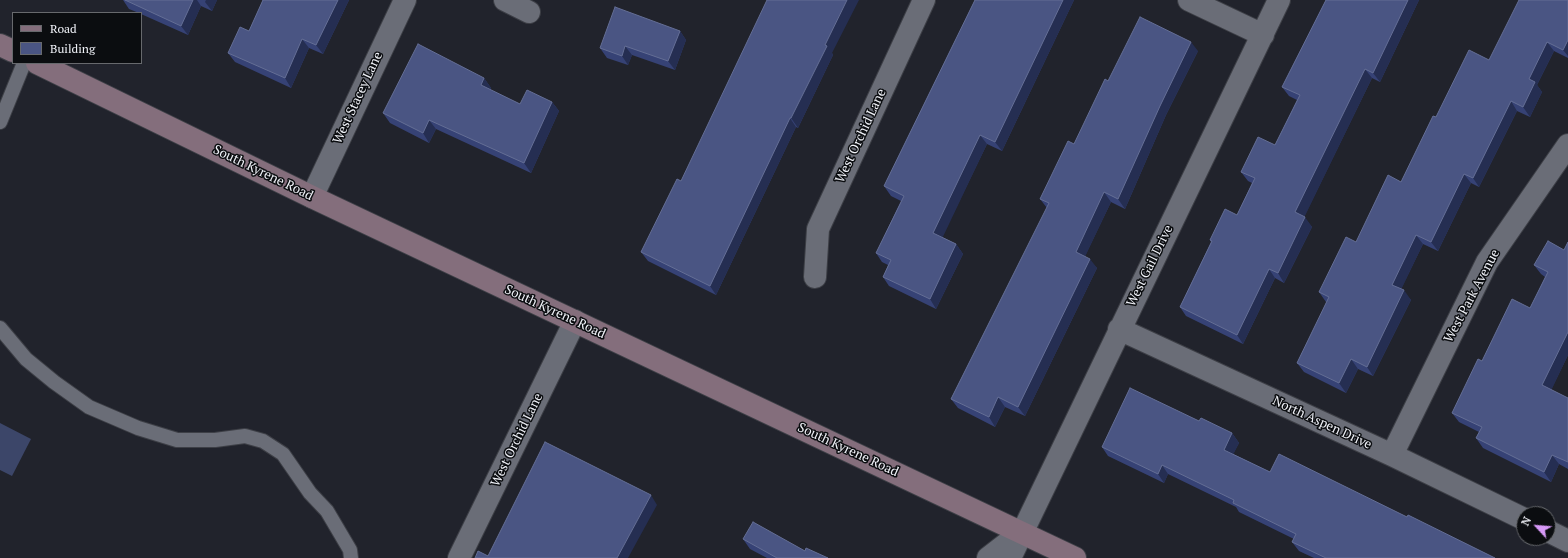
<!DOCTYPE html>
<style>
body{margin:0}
#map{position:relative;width:1568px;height:558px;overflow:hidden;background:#21232c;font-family:"PT Serif",serif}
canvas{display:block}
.legend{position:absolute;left:12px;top:12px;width:130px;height:52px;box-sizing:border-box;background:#0b0d10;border:1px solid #67696d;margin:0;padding:5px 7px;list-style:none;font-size:12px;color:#f0f2f8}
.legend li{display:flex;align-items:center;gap:8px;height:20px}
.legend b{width:20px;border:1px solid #67696d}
.north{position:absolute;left:1516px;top:506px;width:40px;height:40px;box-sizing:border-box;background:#0b0d10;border:1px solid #67696d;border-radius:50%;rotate:296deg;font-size:11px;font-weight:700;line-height:16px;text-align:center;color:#f0f2f8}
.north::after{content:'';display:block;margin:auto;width:14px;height:18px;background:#d89af8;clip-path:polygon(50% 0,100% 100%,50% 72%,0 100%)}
</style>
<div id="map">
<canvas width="1568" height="558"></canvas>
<ul class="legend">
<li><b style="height:5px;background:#846e7c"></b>Road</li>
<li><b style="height:11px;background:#4a5583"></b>Building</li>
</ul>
<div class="north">N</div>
</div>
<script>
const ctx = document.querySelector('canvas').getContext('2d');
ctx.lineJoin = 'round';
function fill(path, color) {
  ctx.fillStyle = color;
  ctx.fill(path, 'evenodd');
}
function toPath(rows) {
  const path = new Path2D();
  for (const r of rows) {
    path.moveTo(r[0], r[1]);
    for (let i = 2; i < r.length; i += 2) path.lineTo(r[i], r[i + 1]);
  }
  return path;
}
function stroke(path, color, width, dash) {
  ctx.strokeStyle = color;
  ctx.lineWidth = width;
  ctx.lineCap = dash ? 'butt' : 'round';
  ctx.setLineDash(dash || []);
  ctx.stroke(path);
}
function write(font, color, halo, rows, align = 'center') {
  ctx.font = font + ' "PT Serif",serif';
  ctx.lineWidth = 3;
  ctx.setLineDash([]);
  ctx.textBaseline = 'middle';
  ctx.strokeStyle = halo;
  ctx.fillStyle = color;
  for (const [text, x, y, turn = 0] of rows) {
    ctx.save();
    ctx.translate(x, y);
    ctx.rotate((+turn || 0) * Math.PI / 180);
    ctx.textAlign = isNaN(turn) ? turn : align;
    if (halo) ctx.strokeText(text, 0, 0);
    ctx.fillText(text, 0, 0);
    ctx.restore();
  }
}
fill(toPath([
 [0,423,31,439,12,476,0,470]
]), '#3c4669');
const service = toPath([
 [0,122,24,63],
 [0,328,26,359,54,382,89,407,138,428,177,440,215,440,245,436,263,441,283,454,310,493,327,511,350,550,351,558]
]);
const minor = toPath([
 [505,0,529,12],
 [1189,0,1263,35],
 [312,197,405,0],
 [815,277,818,229,924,0],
 [1119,329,1392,455,1524,519],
 [1392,455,1487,262,1568,145],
 [1548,531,1568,541],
 [459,558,575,321],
 [988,558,1019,534],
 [1010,558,1279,0]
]);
const secondary = toPath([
 [0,45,13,51],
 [37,63,312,197,1075,558]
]);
stroke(service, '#3d3f46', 16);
stroke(minor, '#3d3f46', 24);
stroke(secondary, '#3d3f46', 24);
stroke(service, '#6a6d77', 14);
stroke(minor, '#6a6d77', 22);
stroke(secondary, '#846e7c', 22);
fill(toPath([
 [123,0,217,0,212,11,201,6,188,35,141,14,141,13,139,13,129,9],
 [263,0,349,0,323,54,309,48,291,88,235,62,228,53,249,31],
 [975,0,1074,0,1002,151,987,144,942,237,956,244,963,254,936,309,889,286,883,277,888,265,882,262,876,253,901,201,891,196,884,186],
 [1326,0,1419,0,1380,82,1372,78,1304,217,1312,227,1284,283,1275,278,1243,344,1186,316,1180,307,1211,242,1210,240,1237,215,1252,183,1248,181,1241,172,1275,145,1297,100,1289,96,1282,87],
 [1568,0,1568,58,1554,51,1537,85,1542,92,1530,117,1517,111,1479,187,1471,183,1438,251,1423,244,1401,289,1411,300,1373,376,1358,369,1346,393,1304,372,1297,363,1327,302,1326,302,1319,292,1356,242,1401,182,1436,117,1489,60],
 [680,31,686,40,675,70,632,55,628,65,607,58,600,48],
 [1198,51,1166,115,1125,209,1111,202,1085,256,1097,268,1025,416,1005,407,995,427,958,408,951,399,1047,208,1040,199,1074,144,1108,81],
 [832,53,833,55,798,128,796,127,716,295,648,261,641,252,681,181],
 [484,78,491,88,490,90,520,104,552,102,559,111,531,173,436,129,429,143,390,123,383,113],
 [1568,242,1568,355,1551,390,1568,398,1568,469,1559,464,1551,482,1483,448,1476,438,1479,432,1459,422,1452,413,1482,361,1530,308,1545,277,1541,274,1534,265,1564,250],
 [1199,421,1232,433,1239,443,1233,454,1270,472,1407,517,1495,558,1314,558,1299,551,1292,542,1294,539,1239,512,1236,507,1168,474,1164,483,1108,456,1102,447],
 [743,539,805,551,828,558,767,558,750,549]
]), '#364275');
fill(toPath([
 [193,0,197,0,201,6,188,35,181,26],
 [206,0,217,0,212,11,205,2],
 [338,0,349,0,323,54,316,45],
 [847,0,859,0,832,53,833,55,798,128,791,118,825,45],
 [1063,0,1074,0,1002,151,995,142],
 [1408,0,1419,0,1380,82,1373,73],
 [680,31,686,40,675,70,668,61],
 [302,39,309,48,291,88,285,78],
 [1568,40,1568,56,1563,50],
 [1191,42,1198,51,1166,115,1125,209,1118,199,1160,106],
 [1547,42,1554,51,1537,85,1542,92,1530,117,1523,107,1529,79],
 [625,46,632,55,628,65,622,56],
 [1365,69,1372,78,1302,222,1295,212],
 [484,78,491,88,487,95,481,85],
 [1511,101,1517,111,1479,187,1473,178],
 [552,102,559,111,531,173,524,163],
 [790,118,796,127,716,295,710,286],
 [429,120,436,129,429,143,423,133],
 [980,135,987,144,940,243,933,233],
 [1464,174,1471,183,1438,251,1431,242],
 [1104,192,1111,202,1083,261,1076,252],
 [1305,217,1312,227,1284,283,1278,273],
 [1416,235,1423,244,1399,294,1392,285],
 [956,244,963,254,936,309,930,299],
 [1090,259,1097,268,1025,416,1018,407],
 [1269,269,1275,278,1243,344,1237,335],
 [1404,290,1411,300,1373,376,1367,367],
 [1568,332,1568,355,1549,395,1542,385],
 [1351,359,1358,369,1346,393,1339,383],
 [998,397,1005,407,995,427,989,417],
 [1232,433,1239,443,1231,459,1224,450],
 [1552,455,1559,464,1551,482,1544,472],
 [1162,465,1168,474,1164,483,1158,474],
 [651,495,657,505,628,558,617,558]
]), '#252e52');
const building = toPath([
 [125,0,193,0,181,26,125,0],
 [263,0,338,0,316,45,302,39,285,78,228,53,240,27,249,31,263,0],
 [767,0,847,0,825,45,827,46,791,118,790,118,710,286,641,252,677,179,681,181,767,0],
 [975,0,1063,0,995,142,980,135,933,233,956,244,930,299,883,277,891,260,876,253,904,196,884,186,975,0],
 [1326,0,1408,0,1373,73,1365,69,1295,212,1305,217,1278,273,1269,269,1237,335,1180,307,1212,241,1210,240,1225,209,1237,215,1255,178,1241,172,1258,137,1275,145,1300,95,1282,87,1326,0],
 [1519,0,1568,0,1568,40,1563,50,1547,42,1529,79,1535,82,1523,107,1511,101,1473,178,1464,174,1431,242,1416,235,1392,285,1404,290,1367,367,1351,359,1339,383,1297,363,1329,297,1319,292,1346,237,1356,242,1388,175,1401,182,1433,116,1436,117,1469,50,1489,60,1519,0],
 [615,7,680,31,668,61,625,46,622,56,600,48,615,7],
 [1140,17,1191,42,1160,106,1118,199,1104,192,1076,252,1090,259,1018,407,998,397,989,417,951,399,1049,203,1040,199,1068,141,1074,144,1105,79,1108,81,1140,17],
 [418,44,484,78,481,85,520,104,527,90,552,102,524,163,429,120,423,133,383,113,418,44],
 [1548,241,1564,250,1568,242,1568,332,1542,385,1568,398,1568,462,1552,455,1544,472,1476,438,1482,427,1452,413,1478,359,1482,361,1512,299,1530,308,1548,272,1534,265,1548,241],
 [1130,388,1199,421,1201,418,1232,433,1224,450,1270,472,1279,454,1407,517,1408,515,1495,558,1326,558,1292,542,1296,534,1233,503,1234,500,1162,465,1158,474,1102,447,1130,388],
 [545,442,651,495,617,558,475,558,478,551,488,556,545,442],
 [753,522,805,551,806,548,828,558,777,558,743,539,753,522]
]);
fill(building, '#4a5583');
stroke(building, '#646e95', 1);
write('13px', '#f0f2f8', '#0b0d10', [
 ["West Stacey Lane",358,98,-65],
 ["West Orchid Lane",861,136,-65],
 ["South Kyrene Road",263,173,26],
 ["West Gail Drive",1150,266,-64],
 ["West Park Avenue",1472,296,-62],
 ["South Kyrene Road",555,312,25],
 ["North Aspen Drive",1322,423,25],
 ["West Orchid Lane",517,440,-64],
 ["South Kyrene Road",848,450,25]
]);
</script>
